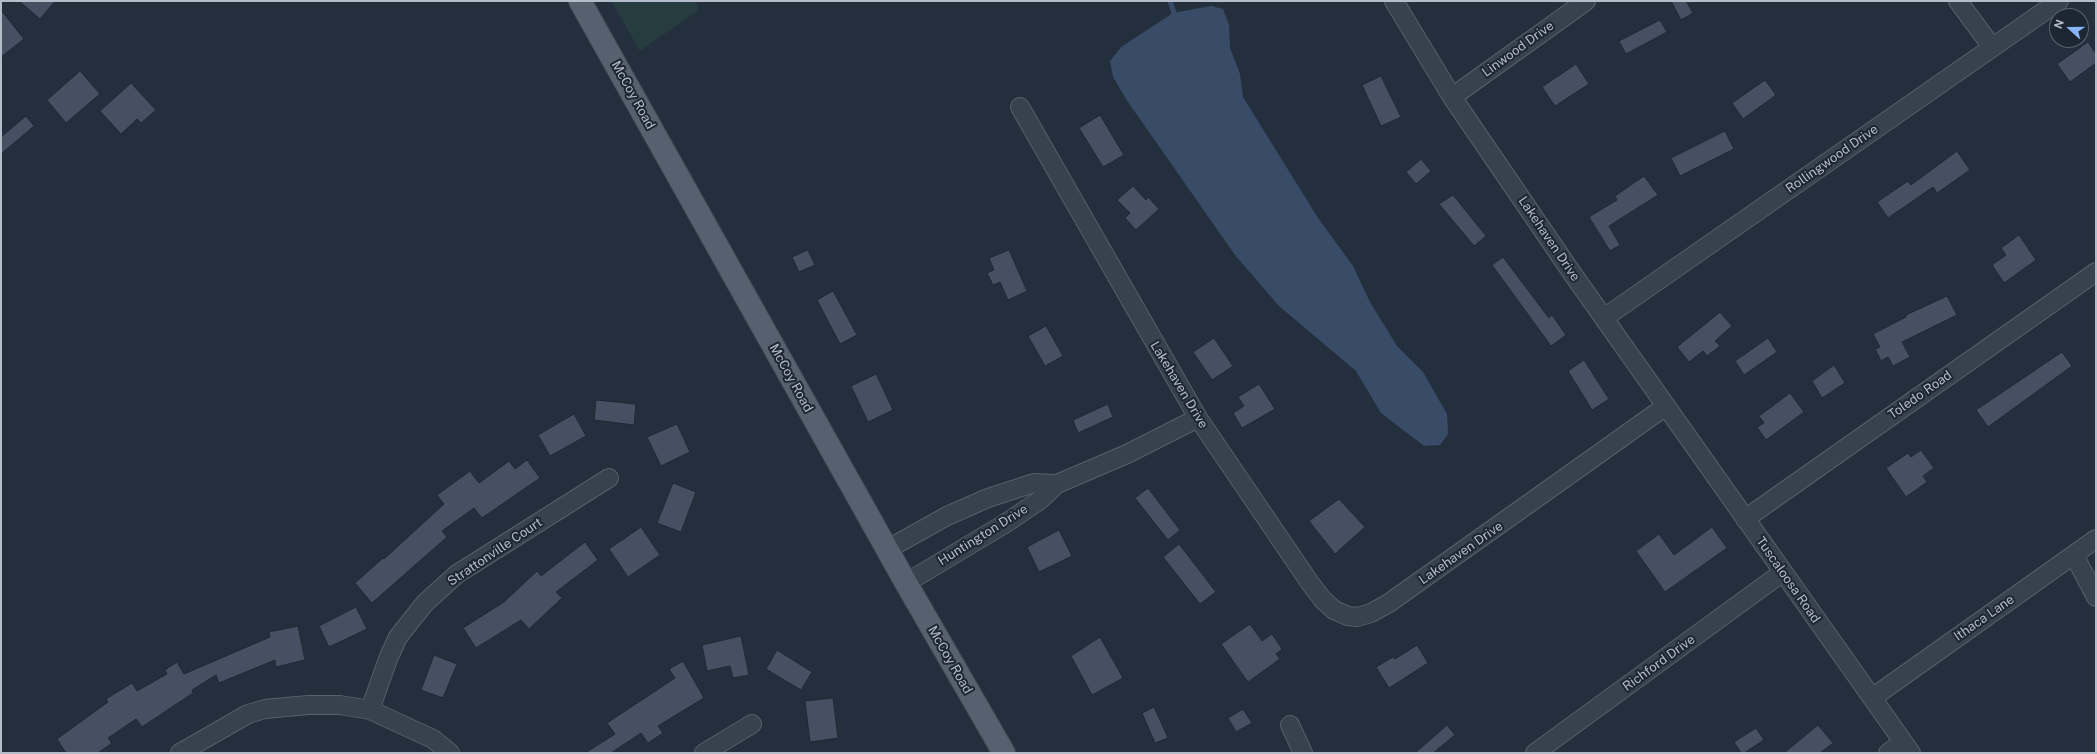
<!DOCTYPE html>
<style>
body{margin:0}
#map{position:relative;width:2097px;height:754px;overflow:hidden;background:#242f3e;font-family:"Public Sans",sans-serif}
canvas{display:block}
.frame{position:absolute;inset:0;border:2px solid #b4bcc9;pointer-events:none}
.north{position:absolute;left:2049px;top:8px;width:40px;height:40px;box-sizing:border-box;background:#1d2633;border:1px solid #59626f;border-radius:50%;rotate:291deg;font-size:11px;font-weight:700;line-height:16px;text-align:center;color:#b4bcc9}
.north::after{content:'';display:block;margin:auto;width:14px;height:18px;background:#8ab4f8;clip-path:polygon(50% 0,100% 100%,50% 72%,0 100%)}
</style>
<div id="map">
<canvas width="2097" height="754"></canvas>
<div class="frame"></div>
<div class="north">N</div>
</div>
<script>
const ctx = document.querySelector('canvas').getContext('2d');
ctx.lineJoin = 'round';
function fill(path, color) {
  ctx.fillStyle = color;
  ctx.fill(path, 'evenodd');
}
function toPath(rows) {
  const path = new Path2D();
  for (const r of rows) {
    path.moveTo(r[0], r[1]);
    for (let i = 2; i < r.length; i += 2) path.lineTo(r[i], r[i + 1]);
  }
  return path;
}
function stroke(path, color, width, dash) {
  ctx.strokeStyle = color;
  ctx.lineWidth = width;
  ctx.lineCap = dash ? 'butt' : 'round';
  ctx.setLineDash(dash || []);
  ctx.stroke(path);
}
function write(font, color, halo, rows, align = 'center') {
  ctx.font = font + ' "Public Sans",sans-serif';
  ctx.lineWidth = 4;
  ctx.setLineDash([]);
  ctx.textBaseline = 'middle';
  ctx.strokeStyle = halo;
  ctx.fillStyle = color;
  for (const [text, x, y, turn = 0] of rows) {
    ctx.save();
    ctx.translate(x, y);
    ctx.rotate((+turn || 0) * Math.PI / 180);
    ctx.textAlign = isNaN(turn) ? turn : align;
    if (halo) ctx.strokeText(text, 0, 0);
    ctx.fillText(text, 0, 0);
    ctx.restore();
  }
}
fill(toPath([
 [611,1,695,1,699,10,640,51]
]), '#263c3f');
fill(toPath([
 [1211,6,1223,9,1229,25,1230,48,1240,74,1243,97,1318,218,1353,266,1370,302,1397,346,1423,372,1447,414,1448,434,1440,445,1424,446,1381,413,1356,371,1279,306,1235,255,1128,102,1113,77,1110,61,1121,47,1173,13]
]), '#394c67');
stroke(toPath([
 [1170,1,1176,19]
]), '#394c67', 5);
const building = toPath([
 [19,1,55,1,40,19,19,1],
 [1671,1,1686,1,1693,13,1681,20,1671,1],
 [1,10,24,39,1,57,1,10],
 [1660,20,1667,32,1626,54,1619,41,1660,20],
 [2088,42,2096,54,2096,63,2070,82,2057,64,2088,42],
 [1576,64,1589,84,1555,106,1542,87,1576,64],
 [80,71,100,94,66,123,47,100,80,71],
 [1381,76,1401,117,1381,126,1362,85,1381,76],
 [1765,80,1776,95,1743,119,1732,103,1765,80],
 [131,83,156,110,141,123,137,119,121,134,100,111,131,83],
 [1100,115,1124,155,1103,167,1079,128,1100,115],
 [26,116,34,126,1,154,1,137,26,116],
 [1725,131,1734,149,1680,176,1671,158,1725,131],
 [1957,151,1970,170,1937,193,1933,187,1888,218,1877,202,1908,181,1911,185,1957,151],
 [1421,159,1431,171,1416,184,1406,172,1421,159],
 [1644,176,1658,195,1609,226,1620,245,1610,251,1589,217,1617,200,1615,196,1644,176],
 [1133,186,1146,200,1148,197,1159,209,1136,230,1125,218,1130,213,1117,200,1133,186],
 [1453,195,1486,236,1474,246,1439,204,1453,195],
 [2019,235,2036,260,2004,283,1992,265,2006,255,2001,248,2019,235],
 [808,250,815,265,799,272,792,257,808,250],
 [1009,250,1027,291,1008,300,1000,282,993,285,987,273,994,270,989,258,1009,250],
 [1503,257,1549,318,1552,315,1566,335,1551,346,1492,265,1503,257],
 [833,291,857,335,840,344,817,300,833,291],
 [1947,296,1957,315,1902,342,1910,357,1893,366,1888,357,1881,361,1875,349,1880,347,1873,334,1906,317,1906,315,1947,296],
 [1720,312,1732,326,1715,341,1720,346,1707,356,1703,351,1689,362,1677,347,1720,312],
 [1046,326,1063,356,1045,366,1028,336,1046,326],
 [1214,338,1233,366,1212,380,1193,352,1214,338],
 [1768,338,1777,352,1744,375,1735,361,1768,338],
 [2062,352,2072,366,1988,427,1976,410,2062,352],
 [1584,360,1609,399,1592,410,1568,371,1584,360],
 [1834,365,1845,383,1822,398,1812,381,1834,365],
 [876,374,893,410,868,422,851,386,876,374],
 [1259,384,1275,409,1242,428,1233,413,1244,406,1238,397,1259,384],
 [1790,393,1804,412,1766,440,1757,427,1764,423,1759,416,1790,393],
 [596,400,636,404,634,425,594,420,596,400],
 [1108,404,1113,417,1078,433,1073,420,1108,404],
 [574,414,586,436,550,456,538,435,574,414],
 [677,424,690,452,661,466,647,437,677,424],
 [1921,450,1934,468,1923,476,1927,482,1906,497,1886,468,1908,453,1911,457,1921,450],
 [527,460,540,478,482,518,474,508,442,531,447,537,372,603,355,583,383,558,384,559,444,504,437,495,470,471,479,483,509,461,515,469,527,460],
 [673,483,696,492,681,532,657,523,673,483],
 [1148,488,1180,530,1168,540,1135,498,1148,488],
 [1339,499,1365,527,1335,554,1309,521,1339,499],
 [641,527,660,555,628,577,609,549,641,527],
 [1712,527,1727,548,1665,592,1636,551,1659,534,1674,555,1712,527],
 [1059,530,1072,556,1039,572,1027,547,1059,530],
 [585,542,598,560,556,592,562,598,529,629,521,620,476,648,463,628,504,602,537,571,541,576,585,542],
 [1179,544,1216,592,1200,604,1163,557,1179,544],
 [356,607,367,629,329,647,319,626,356,607],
 [1250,624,1262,641,1272,634,1282,649,1276,654,1280,659,1248,682,1221,644,1250,624],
 [298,626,305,660,276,667,275,660,219,683,216,675,192,690,193,693,142,727,136,719,108,738,112,743,98,753,66,753,57,739,108,702,106,699,132,683,137,691,167,674,165,670,177,662,184,674,270,637,269,632,298,626],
 [741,636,749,675,733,678,730,666,707,671,702,645,741,636],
 [1100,637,1123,678,1092,695,1071,656,1100,637],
 [1417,645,1428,663,1389,688,1376,667,1393,657,1395,659,1417,645],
 [777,650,812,672,801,690,766,669,777,650],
 [434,655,457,664,443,698,421,690,434,655],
 [683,661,704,698,658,726,663,733,648,743,641,733,611,753,585,753,615,734,607,723,675,678,669,669,683,661],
 [833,698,838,738,810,742,805,701,833,698],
 [1154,707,1168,738,1155,743,1142,713,1154,707],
 [1243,709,1252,723,1236,732,1228,718,1243,709],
 [1447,725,1455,735,1433,753,1415,753,1447,725],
 [1818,725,1833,743,1820,753,1784,753,1818,725],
 [1756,728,1764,740,1744,753,1741,753,1734,742,1756,728]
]);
fill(building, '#455162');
stroke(building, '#1f2835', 1);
const minor = toPath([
 [1394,1,1452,97,1572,273,1911,753],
 [1958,1,1992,47],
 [1452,97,1586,1],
 [1020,107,1198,418,1310,583,1323,600,1334,610,1348,616,1357,617,1371,613,1389,603,1666,406],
 [1604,318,2059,1],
 [1745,519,2096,272],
 [888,549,947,516,988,498,1034,483,1057,484],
 [2074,555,2096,597],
 [906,583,1006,523,1040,500,1057,484,1127,454,1198,418],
 [1872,698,2096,539],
 [370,710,388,659,398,637,425,603,457,574,609,478],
 [1290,725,1303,753],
 [180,753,248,714,265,709,308,705,340,705,370,710,433,739,450,753],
 [704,753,752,724],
 [1535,753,1783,572],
 [1888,753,1903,742]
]);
const major = toPath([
 [580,1,906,583,1004,753]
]);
stroke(minor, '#565f6c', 20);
stroke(major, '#414a57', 24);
stroke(minor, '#38414e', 18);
stroke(major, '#56606e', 22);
write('13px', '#b4bcc9', '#1d2633', [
 ["Linwood Drive",1518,49,-36],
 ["McCoy Road",633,95,61],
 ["Rollingwood Drive",1832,159,-35],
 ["Lakehaven Drive",1549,239,56],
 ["McCoy Road",791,378,61],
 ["Lakehaven Drive",1179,385,59],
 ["Toledo Road",1920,395,-35],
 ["Huntington Drive",983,535,-32],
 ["Strattonville Court",495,552,-34],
 ["Lakehaven Drive",1461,553,-35],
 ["Tuscaloosa Road",1788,580,55],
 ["Ithaca Lane",1984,618,-35],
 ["McCoy Road",950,660,60],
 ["Richford Drive",1659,663,-36]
]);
</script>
